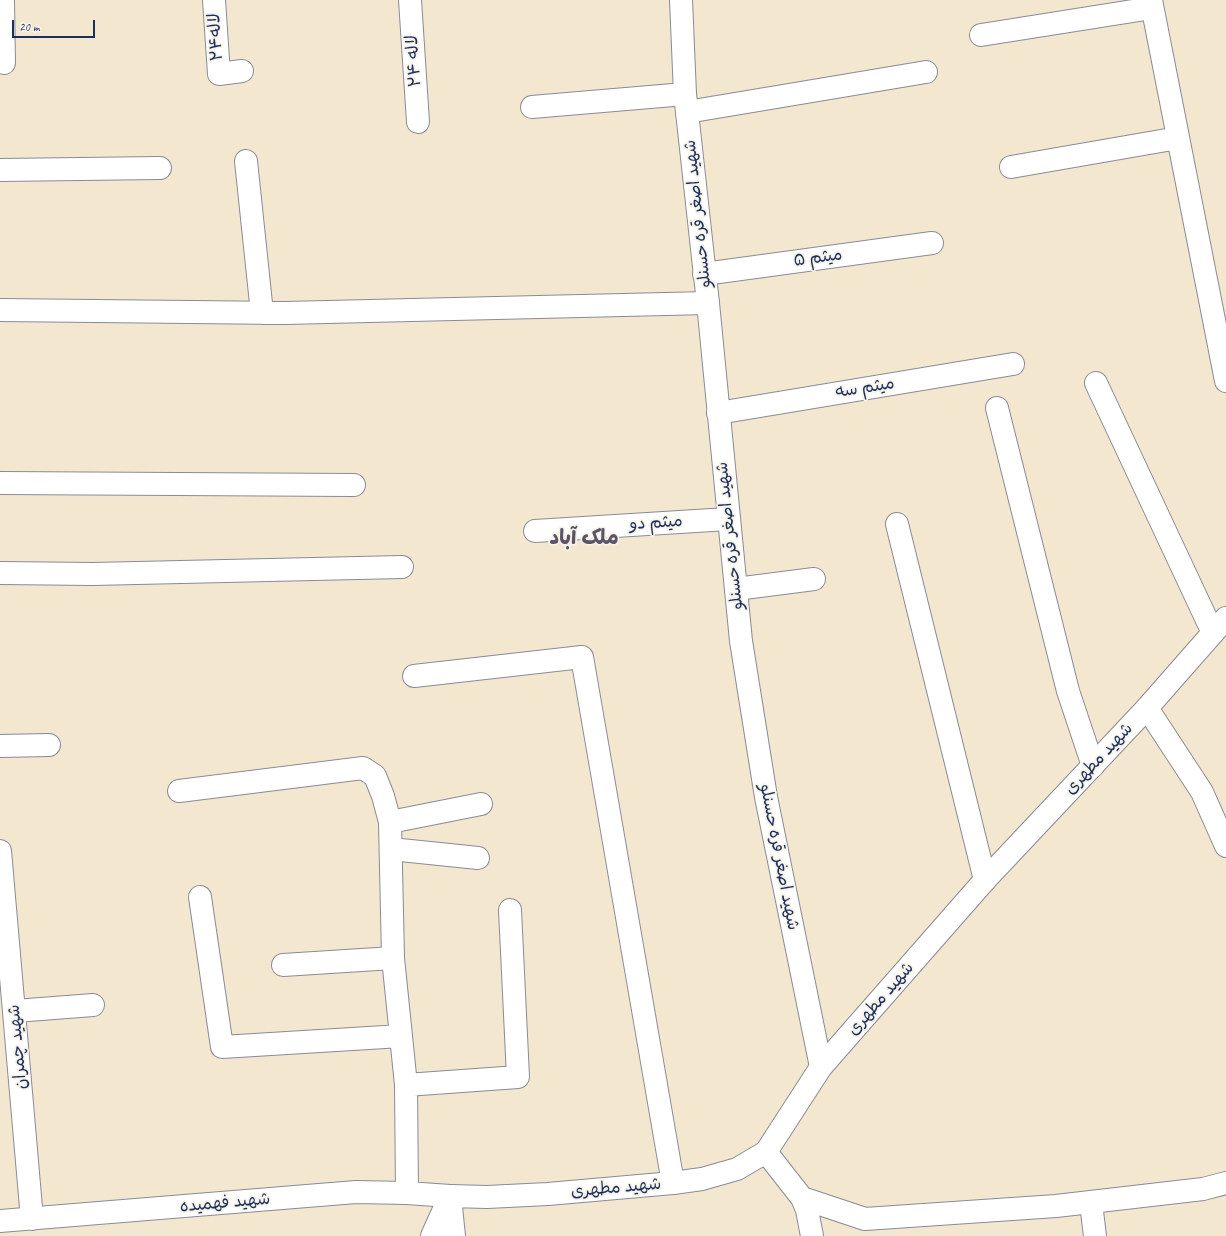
<!DOCTYPE html>
<meta charset="utf-8">
<style>
body{margin:0}
#map{position:relative;width:1226px;height:1236px;overflow:hidden;background:#f4e7d0;font-family:Caveat,sans-serif}
canvas{display:block}
.scale{position:absolute;left:12px;top:20px;width:83px;height:18px;box-sizing:border-box;border:2px solid #1b2f5e;border-top:0;padding-left:5px;font-size:12px;line-height:14px;white-space:nowrap;color:#1b2f5e;-webkit-text-stroke:3px #f7f3e8;paint-order:stroke}
</style>
<div id="map">
<canvas width="1226" height="1236"></canvas>
<div class="scale">20 m</div>
</div>
<script>
const ctx = document.querySelector('canvas').getContext('2d');
ctx.lineJoin = 'round';
function toPath(rows) {
  const path = new Path2D();
  for (const r of rows) {
    path.moveTo(r[0], r[1]);
    for (let i = 2; i < r.length; i += 2) path.lineTo(r[i], r[i + 1]);
  }
  return path;
}
function stroke(path, color, width, dash) {
  ctx.strokeStyle = color;
  ctx.lineWidth = width;
  ctx.lineCap = dash ? 'butt' : 'round';
  ctx.setLineDash(dash || []);
  ctx.stroke(path);
}
function write(font, color, halo, rows, align = 'center') {
  ctx.font = font + ' Caveat,"Playpen Sans Arabic",sans-serif';
  ctx.lineWidth = 3.5;
  ctx.setLineDash([]);
  ctx.textBaseline = 'middle';
  ctx.strokeStyle = halo;
  ctx.fillStyle = color;
  for (const [text, x, y, turn = 0] of rows) {
    ctx.save();
    ctx.translate(x, y);
    ctx.rotate((+turn || 0) * Math.PI / 180);
    ctx.textAlign = isNaN(turn) ? turn : align;
    if (halo) ctx.strokeText(text, 0, 0);
    ctx.fillText(text, 0, 0);
    ctx.restore();
  }
}
const minor = toPath([
 [3,0,4,63],
 [214,0,219,74,242,71],
 [410,0,418,122],
 [1151,0,1226,381],
 [981,35,1152,8],
 [532,107,685,94],
 [687,112,926,72],
 [246,161,262,313],
 [1011,167,1178,138],
 [0,170,160,168],
 [704,274,932,243],
 [0,310,285,313,708,303],
 [1096,383,1213,633],
 [997,408,1068,691,1093,766],
 [718,413,1013,364],
 [0,483,354,485],
 [897,524,985,880],
 [535,531,728,519],
 [0,573,93,574,402,567],
 [736,589,814,579],
 [414,676,582,657,673,1183],
 [1147,708,1202,792,1226,846],
 [0,746,49,745],
 [179,791,363,768,375,776,383,796,390,822,393,958,406,1085,407,1193],
 [390,822,481,804],
 [391,849,478,858],
 [0,851,32,1219],
 [200,897,222,1047,401,1036],
 [283,965,393,958],
 [15,1011,93,1005],
 [406,1085,518,1077,510,910],
 [766,1152,802,1198,807,1210,812,1236],
 [802,1198,865,1219,1056,1206,1203,1189,1226,1183],
 [1091,1203,1095,1236],
 [0,1221,356,1192,407,1193,450,1196]
]);
const tertiary = toPath([
 [681,0,685,94,708,303,741,641,766,797,821,1067],
 [450,1196,487,1197,548,1194,673,1183,702,1179,737,1169,766,1152,821,1067,985,880,1147,708,1226,618],
 [450,1197,454,1236],
 [432,1236,450,1196]
]);
stroke(minor, '#888b97', 24);
stroke(tertiary, '#888b97', 24);
stroke(minor, '#fff', 22);
stroke(tertiary, '#fff', 22);
write('17px', '#1b2f5e', '#f7f3e8', [
 ["لاله۲۴",216,37,-94],
 ["لاله ۲۴",414,61,-94],
 ["شهید اصغر قره حسنلو",698,214,-96],
 ["میثم ۵",818,258,-8],
 ["میثم سه",865,388,-9],
 ["میثم دو",656,523,-4],
 ["شهید اصغر قره حسنلو",730,536,-96],
 ["شهید مطهری",1099,759,-47],
 ["شهید اصغر قره حسنلو",779,857,79],
 ["شهید مطهری",881,999,-49],
 ["شهید چمران",18,1047,-95],
 ["شهید مطهری",616,1188,-5],
 ["شهید فهمیده",225,1203,-5]
]);
write('bold 21px', '#5b5368', '#f7f3e8', [
 ["ملک آباد",584,538]
]);
</script>
